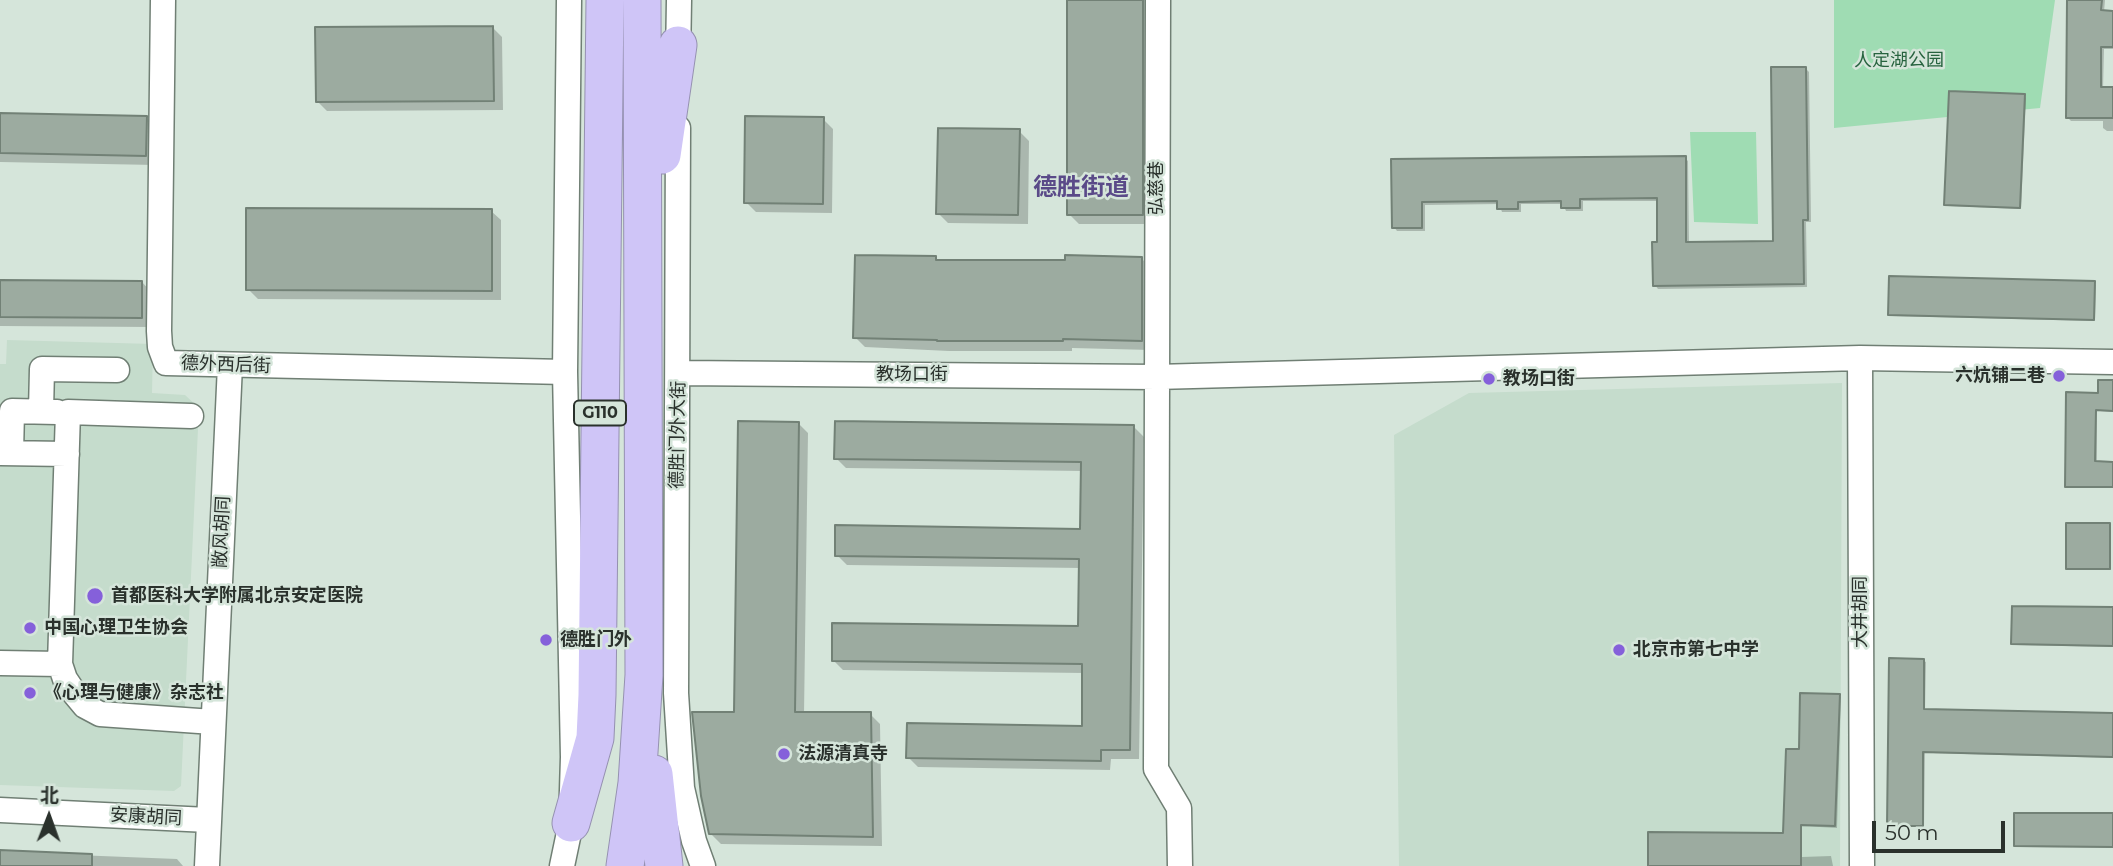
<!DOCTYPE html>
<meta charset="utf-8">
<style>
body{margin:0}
#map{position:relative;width:2113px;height:866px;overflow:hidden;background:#d5e5da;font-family:Montserrat,"Noto Sans SC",sans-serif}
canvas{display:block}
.north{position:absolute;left:14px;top:782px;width:70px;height:70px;-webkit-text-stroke:5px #d5e5da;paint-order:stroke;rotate:1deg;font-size:19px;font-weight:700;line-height:28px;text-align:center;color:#2a312c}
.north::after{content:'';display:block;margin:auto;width:24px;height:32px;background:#2a312c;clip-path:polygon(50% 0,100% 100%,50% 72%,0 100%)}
.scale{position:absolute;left:1872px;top:821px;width:133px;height:32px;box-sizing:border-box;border:4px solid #2a312c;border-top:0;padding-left:9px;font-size:21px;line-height:24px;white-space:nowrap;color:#2a312c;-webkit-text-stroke:5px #d5e5da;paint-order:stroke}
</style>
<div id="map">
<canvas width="2113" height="866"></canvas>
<div class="north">北</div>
<div class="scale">50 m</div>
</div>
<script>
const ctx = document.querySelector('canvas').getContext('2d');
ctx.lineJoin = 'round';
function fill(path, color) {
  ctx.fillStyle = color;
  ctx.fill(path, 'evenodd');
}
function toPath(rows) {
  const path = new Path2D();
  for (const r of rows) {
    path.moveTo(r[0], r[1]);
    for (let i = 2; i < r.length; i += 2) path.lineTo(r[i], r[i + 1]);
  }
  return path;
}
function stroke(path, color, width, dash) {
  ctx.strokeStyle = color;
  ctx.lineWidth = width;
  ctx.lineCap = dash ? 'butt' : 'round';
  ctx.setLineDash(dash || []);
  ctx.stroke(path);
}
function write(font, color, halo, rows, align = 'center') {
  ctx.font = font + ' Montserrat,"Noto Sans SC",sans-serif';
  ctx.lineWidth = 5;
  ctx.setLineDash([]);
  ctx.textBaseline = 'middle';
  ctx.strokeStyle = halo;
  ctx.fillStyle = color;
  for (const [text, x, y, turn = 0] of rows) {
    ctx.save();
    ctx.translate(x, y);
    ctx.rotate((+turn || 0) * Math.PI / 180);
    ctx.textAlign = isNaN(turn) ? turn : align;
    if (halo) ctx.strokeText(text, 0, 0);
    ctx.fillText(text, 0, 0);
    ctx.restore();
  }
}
fill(toPath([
 [7,340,153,344,152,393,185,395,199,408,181,786,174,791,0,785,0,364,6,364],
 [1842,383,1840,866,1399,866,1394,435,1469,393]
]), '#c5dccc');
fill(toPath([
 [1834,0,2055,0,2040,108,1834,128],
 [1690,132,1756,132,1758,224,1694,222]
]), '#9fdcb3');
fill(toPath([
 [1069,0,1147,0,1152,224,1079,224,1069,214],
 [2070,0,2105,0,2104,12,2113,12,2113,49,2104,49,2103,89,2113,89,2113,131,2107,131,2103,128,2103,121,2071,121,2067,117],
 [492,27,502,37,503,110,327,111,317,101],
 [1805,68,1809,72,1811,222,1806,222,1807,287,1658,289,1655,285,1659,244,1659,201,1583,201,1583,211,1566,211,1563,204,1521,204,1521,212,1502,212,1499,204,1425,205,1425,231,1397,231,1394,227,1393,161,1685,158,1688,161,1689,244,1775,243],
 [2024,96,2026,98,2021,209,1948,206,1946,204],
 [0,114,146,117,156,127,155,165,0,162],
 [823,119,833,129,832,213,756,212,746,202],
 [1019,131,1029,141,1028,224,948,223,938,213],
 [491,211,501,220,501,300,258,299,248,289],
 [935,258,939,261,1142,259,1152,269,1151,350,1072,348,1072,351,949,351,865,347,855,337],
 [0,282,142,282,151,292,151,327,0,326],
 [2094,283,2096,285,2095,321,1891,316,1889,314],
 [2113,382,2113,412,2097,411,2097,463,2113,463,2113,488,2068,488,2066,486,2100,395],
 [798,423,808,433,804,714,870,714,880,724,882,846,721,844,711,834],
 [1134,427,1144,437,1139,759,1111,759,1110,770,918,767,908,757,1083,728,1084,673,843,670,833,660,1080,628,1081,568,847,565,837,555,1082,530,1083,471,846,468,836,458],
 [2109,524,2111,570,2070,570,2068,568],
 [2113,609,2113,647,2015,645,2013,643],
 [1924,661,1926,662,1925,710,2113,715,2113,758,1925,753,1924,827,1890,827,1889,825],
 [1839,695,1841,697,1837,828,1802,826,1802,857,1831,856,1833,866,1650,866,1784,835,1801,751],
 [2113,815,2113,848,2017,847,2016,845],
 [0,852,177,859,183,866,0,866]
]), '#0003');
const building = toPath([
 [1067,0,1143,0,1143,215,1067,215,1067,0],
 [2067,0,2102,0,2101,10,2113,11,2113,47,2101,47,2101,87,2113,87,2113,118,2066,118,2067,0],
 [493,26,494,101,316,102,315,27,493,26],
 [1771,67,1806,67,1808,220,1803,220,1804,284,1653,286,1652,242,1657,242,1657,198,1580,199,1580,208,1561,208,1561,201,1518,202,1518,209,1497,209,1497,201,1422,202,1422,228,1392,228,1391,159,1686,156,1686,242,1773,241,1771,67],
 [1949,91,2025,94,2020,208,1944,205,1949,91],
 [0,113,147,116,146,156,0,153,0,113],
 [745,116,824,117,823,204,744,203,745,116],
 [938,128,1020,129,1018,215,936,214,938,128],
 [246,208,492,209,492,291,246,290,246,208],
 [855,255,936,256,936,260,1065,260,1065,255,1142,257,1142,341,1063,339,1063,341,937,341,937,340,853,338,855,255],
 [1889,276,2095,281,2094,320,1888,315,1889,276],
 [0,280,142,281,142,318,0,317,0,280],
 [2098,380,2113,380,2113,411,2096,410,2095,461,2113,462,2113,487,2065,487,2066,392,2098,393,2098,380],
 [738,421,799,422,795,712,871,712,873,837,709,834,701,796,692,712,734,712,738,421],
 [835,421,1134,425,1130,750,1101,750,1101,761,906,758,907,723,1082,726,1082,664,832,661,832,623,1078,626,1079,559,835,556,835,525,1080,529,1081,462,834,459,835,421],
 [2066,523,2110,523,2110,569,2066,569,2066,523],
 [2012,606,2113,607,2113,646,2011,644,2012,606],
 [1889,658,1924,659,1924,709,2113,713,2113,757,1923,752,1923,826,1887,826,1889,658],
 [1800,693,1840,694,1835,826,1801,825,1801,866,1648,866,1648,832,1783,833,1786,749,1799,749,1800,693],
 [2014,813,2113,813,2113,847,2014,846,2014,813],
 [0,850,92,854,92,866,0,866,0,850]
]);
fill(building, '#9caba0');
stroke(building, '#728176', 2);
const minor = toPath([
 [163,0,159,331,160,347,166,363,565,372],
 [1158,0,1156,769,1179,808,1180,866],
 [678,60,679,0],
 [678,128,676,693,682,788,694,841,703,866],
 [1860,358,1862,866],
 [679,373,1156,377,1860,358,2113,362],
 [41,411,42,369,117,370],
 [191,416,68,412,60,664,65,679,75,694,85,706,100,714,213,722],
 [0,453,67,454],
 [11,453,12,411,57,412],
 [0,663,60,664],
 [0,810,208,820],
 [207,866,230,365],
 [562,866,571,823,573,757,565,372,569,0]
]);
const highway = toPath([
 [662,155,678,45],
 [654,774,664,866],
 [571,823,595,738,597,695,605,0],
 [625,866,637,783,644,675,642,0]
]);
stroke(minor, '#707f74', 27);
stroke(highway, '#9591b0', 39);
stroke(minor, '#fff', 24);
stroke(highway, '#cfc5f7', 37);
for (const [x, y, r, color] of [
 [2059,376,7,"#8560da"],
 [1489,379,7,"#8560da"],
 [95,596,9,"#8560da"],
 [30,628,7,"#8560da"],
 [546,640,7,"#8560da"],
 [1619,650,7,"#8560da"],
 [30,693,7,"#8560da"],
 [784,754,7,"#8560da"]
]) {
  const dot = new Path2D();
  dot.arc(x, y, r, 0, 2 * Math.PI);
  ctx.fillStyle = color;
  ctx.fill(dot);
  stroke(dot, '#d5e5da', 2.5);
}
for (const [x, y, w] of [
 [600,413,52]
]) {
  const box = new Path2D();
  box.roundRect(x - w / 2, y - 12.5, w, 25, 5);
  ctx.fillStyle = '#d5e5da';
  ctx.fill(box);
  stroke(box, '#2a312c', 2);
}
write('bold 16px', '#2a312c', null, [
 ["G110",600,413]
]);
write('18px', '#27633f', '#d5e5da', [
 ["人定湖公园",1899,61]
]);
write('18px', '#2a312c', '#d5e5da', [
 ["弘慈巷",1157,188,-90],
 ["德外西后街",226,365,2],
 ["教场口街",912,375],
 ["德胜门外大街",678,435,-89],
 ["敞风胡同",222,532,-87],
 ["大井胡同",1861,612,-90],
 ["安康胡同",146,817,3]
]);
write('bold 18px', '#2a312c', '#d5e5da', [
 ["六炕铺二巷",2045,376,"right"],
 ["教场口街",1503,379],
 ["首都医科大学附属北京安定医院",111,596],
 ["中国心理卫生协会",44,628],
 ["德胜门外",560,640],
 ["北京市第七中学",1633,650],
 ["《心理与健康》杂志社",44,693],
 ["法源清真寺",798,754]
], 'left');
write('bold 24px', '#5a4a88', '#d5e5da', [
 ["德胜街道",1081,188]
]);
</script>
